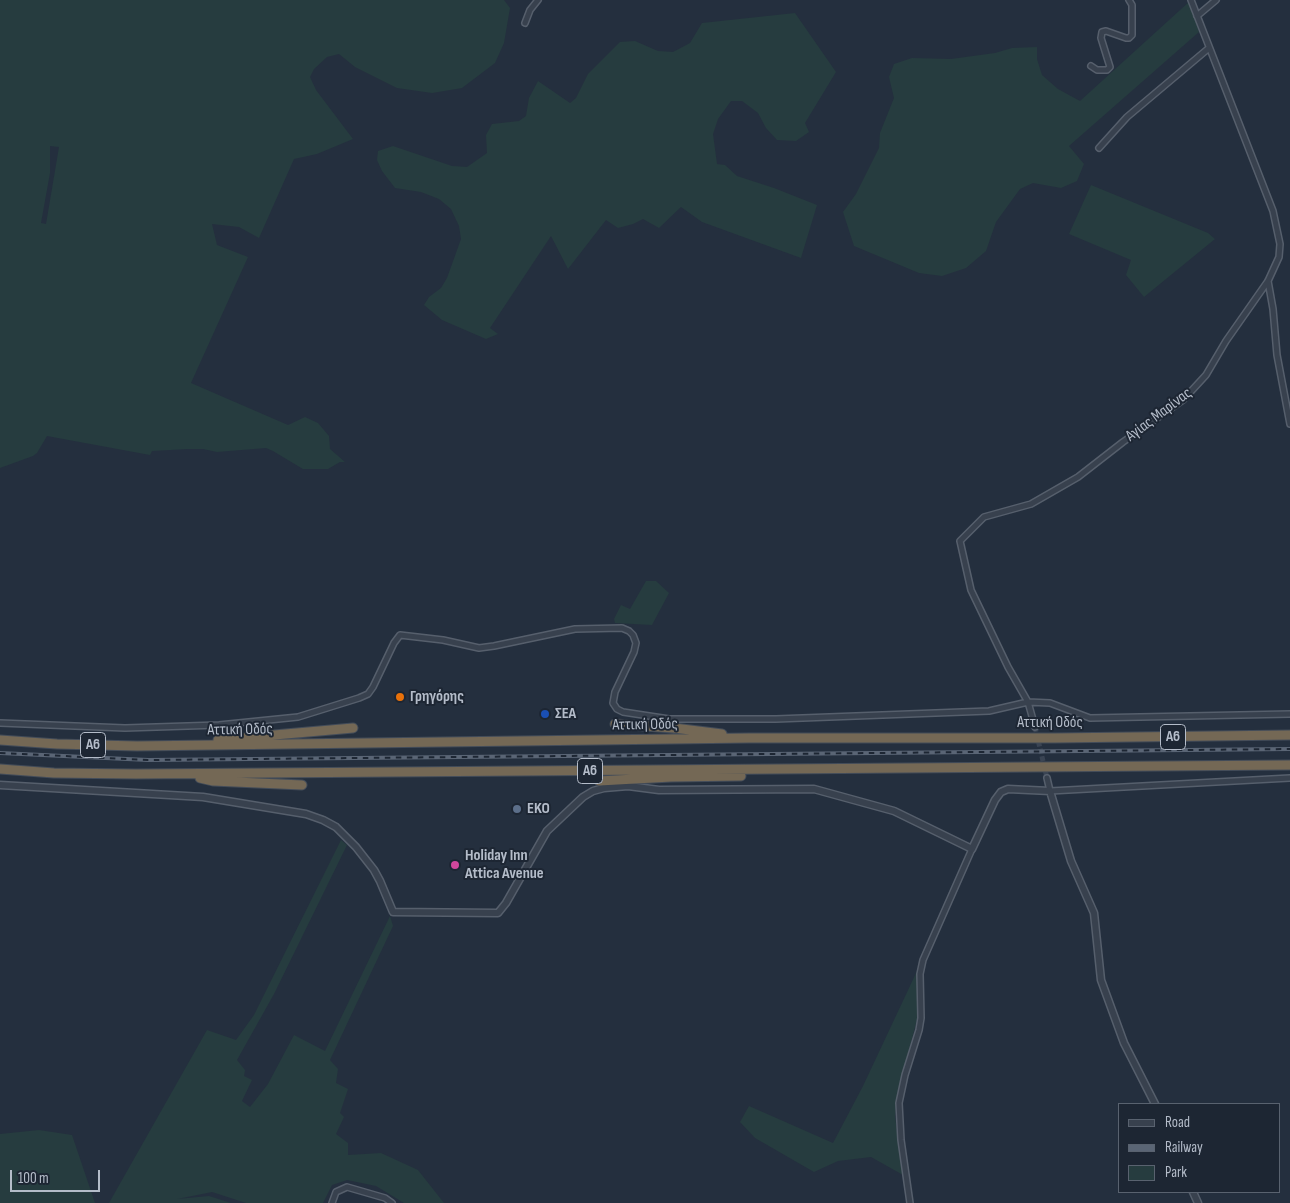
<!DOCTYPE html>
<meta charset="utf-8">
<style>
body{margin:0}
#map{position:relative;width:1290px;height:1203px;overflow:hidden;background:#242f3e;font-family:"Sofia Sans Condensed",sans-serif}
canvas{display:block}
.legend{position:absolute;left:1118px;top:1103px;width:162px;height:90px;box-sizing:border-box;background:#1d2633;border:1px solid #59626f;margin:0;padding:6px 9px;list-style:none;font-size:15px;color:#b4bcc9}
.legend li{display:flex;align-items:center;gap:10px;height:25px}
.legend b{width:25px;border:1px solid #59626f}
.scale{position:absolute;left:10px;top:1170px;width:90px;height:22px;box-sizing:border-box;border:2px solid #b4bcc9;border-top:0;padding-left:6px;font-size:15px;line-height:18px;white-space:nowrap;color:#b4bcc9;-webkit-text-stroke:4px #1d2633;paint-order:stroke}
</style>
<div id="map">
<canvas width="1290" height="1203"></canvas>
<ul class="legend">
<li><b style="height:6px;background:#38414e"></b>Road</li>
<li><b style="height:6px;background:#5a6575"></b>Railway</li>
<li><b style="height:14px;background:#263c3f"></b>Park</li>
</ul>
<div class="scale">100 m</div>
</div>
<script>
const ctx = document.querySelector('canvas').getContext('2d');
ctx.lineJoin = 'round';
function fill(path, color) {
  ctx.fillStyle = color;
  ctx.fill(path, 'evenodd');
}
function toPath(rows) {
  const path = new Path2D();
  for (const r of rows) {
    path.moveTo(r[0], r[1]);
    for (let i = 2; i < r.length; i += 2) path.lineTo(r[i], r[i + 1]);
  }
  return path;
}
function stroke(path, color, width, dash) {
  ctx.strokeStyle = color;
  ctx.lineWidth = width;
  ctx.lineCap = dash ? 'butt' : 'round';
  ctx.setLineDash(dash || []);
  ctx.stroke(path);
}
function write(font, color, halo, rows, align = 'center') {
  ctx.font = font + ' "Sofia Sans Condensed",sans-serif';
  ctx.lineWidth = 4;
  ctx.setLineDash([]);
  ctx.textBaseline = 'middle';
  ctx.strokeStyle = halo;
  ctx.fillStyle = color;
  for (const [text, x, y, turn = 0] of rows) {
    ctx.save();
    ctx.translate(x, y);
    ctx.rotate((+turn || 0) * Math.PI / 180);
    ctx.textAlign = isNaN(turn) ? turn : align;
    if (halo) ctx.strokeText(text, 0, 0);
    ctx.fillText(text, 0, 0);
    ctx.restore();
  }
}
fill(toPath([
 [0,0,504,0,510,8,504,43,495,63,462,88,432,93,397,88,355,67,339,54,327,57,314,69,310,77,316,90,353,139,317,154,294,159,259,238,239,227,212,224,217,245,248,257,191,383,288,425,305,417,318,423,329,436,330,449,345,462,340,462,328,469,303,469,273,451,266,448,217,452,203,449,188,449,152,451,150,455,47,436,37,453,33,456,0,468],
 [50,146,59,147,46,224,41,223,50,173],
 [1190,1,1199,32,1069,146,1084,164,1077,181,1061,188,1033,183,1020,189,996,222,986,251,966,268,942,276,919,273,854,246,843,212,856,194,879,148,880,133,894,98,889,77,894,64,912,58,951,59,995,53,1012,48,1037,47,1037,59,1042,75,1058,89,1080,101],
 [795,13,836,72,805,123,809,132,796,141,777,140,766,128,758,113,742,101,731,101,718,119,713,134,717,164,725,165,737,176,774,188,817,205,801,258,702,222,681,207,659,228,643,219,633,224,618,228,606,220,568,269,551,236,490,328,498,334,486,339,442,320,424,305,429,297,441,288,447,278,461,239,459,226,451,209,439,199,421,192,395,188,382,171,377,160,378,151,393,146,452,166,467,167,487,153,486,135,492,124,519,121,526,116,529,98,538,81,570,103,576,98,588,74,620,42,635,41,658,51,673,52,690,43,702,23],
 [1091,185,1208,233,1215,239,1144,297,1126,275,1131,260,1069,234],
 [646,581,656,581,669,593,652,625,615,623,614,619,621,605,630,609],
 [341,840,347,845,274,994,237,1060,245,1070,244,1076,252,1080,242,1101,250,1107,268,1084,294,1035,325,1051,390,916,393,926,330,1060,338,1069,336,1083,348,1089,340,1113,344,1117,336,1134,348,1143,348,1155,381,1153,418,1170,444,1203,404,1203,376,1186,347,1180,332,1185,323,1203,246,1203,212,1192,177,1199,209,1196,231,1203,109,1203,207,1030,236,1040,254,1015],
 [917,971,918,1016,900,1084,895,1116,903,1175,871,1157,838,1161,814,1172,755,1138,740,1122,749,1106,833,1143,863,1086],
 [39,1130,72,1135,95,1203,0,1203,0,1134]
]), '#263c3f');
stroke(toPath([
 [1035,727,1047,778]
]), '#3a4453', 5, [5, 2.5]);
const minor = toPath([
 [1197,16,1216,0],
 [525,23,530,10,538,0],
 [1091,66,1097,70,1107,70,1110,67,1101,38,1102,32,1106,31,1126,38,1129,38,1132,35,1132,5,1129,0],
 [1099,148,1127,117,1209,48],
 [1268,281,1273,309,1277,355,1290,424],
 [0,723,125,728,219,725,298,717,359,698,368,694,373,687,394,643,400,635,443,640,479,648,494,646,575,629,622,628,629,631,633,635,636,643,634,652,615,692,613,703,617,709,623,712,669,719,776,719,989,711,1028,702,1050,703,1090,718,1290,714],
 [1035,727,1028,702,1008,667,971,590,960,541,984,517,1031,504,1078,477,1123,442,1183,400,1206,375,1226,341,1268,281,1279,257,1280,244,1273,211,1191,0],
 [1047,778,1050,791,1290,778],
 [332,1203,336,1192,347,1187,385,1198,392,1203],
 [910,1203,901,1140,899,1103,905,1075,919,1030,921,1018,920,974,923,960,972,849]
]);
const tertiary = toPath([
 [0,785,203,797,306,814,323,820,336,827,356,847,374,870,380,881,393,912,498,913,506,903,547,831,583,797,593,791,604,788,628,786,659,790,814,789,894,811,972,849,995,800,1001,792,1008,789,1050,791,1071,861,1094,913,1101,980,1124,1043,1155,1104],
 [1193,1192,1198,1203]
]);
const motorway = toPath([
 [615,724,674,728,722,734],
 [0,740,57,744,137,746,749,738,1055,738,1290,735],
 [218,740,353,728],
 [0,769,54,773,136,774,1290,765],
 [200,778,213,781,302,785],
 [599,781,671,777,741,776]
]);
stroke(minor, '#565f6c', 8);
stroke(tertiary, '#565f6c', 9);
stroke(motorway, '#434c59', 11);
stroke(minor, '#38414e', 5);
stroke(tertiary, '#38414e', 6);
stroke(motorway, '#746855', 9);
const rail = toPath([
 [0,753,148,760,1290,749]
]);
stroke(rail, '#5a6575', 4);
stroke(rail, '#1d2633', 2, [5.5]);
for (const [x, y, r, color] of [
 [400,697,5,"#e8710a"],
 [545,714,5,"#1a4fb4"],
 [517,809,5,"#5c6f8a"],
 [455,865,5,"#d1479c"]
]) {
  const dot = new Path2D();
  dot.arc(x, y, r, 0, 2 * Math.PI);
  ctx.fillStyle = color;
  ctx.fill(dot);
  stroke(dot, '#1d2633', 2);
}
for (const [x, y, w] of [
 [1173,737,25],
 [93,745,25],
 [590,771,25]
]) {
  const box = new Path2D();
  box.roundRect(x - w / 2, y - 12.5, w, 25, 4);
  ctx.fillStyle = '#1d2633';
  ctx.fill(box);
  stroke(box, '#b4bcc9', 1);
}
write('bold 15px', '#b4bcc9', null, [
 ["Α6",1173,737],
 ["Α6",93,745],
 ["Α6",590,771]
]);
write('16px', '#b4bcc9', '#1d2633', [
 ["Αγίας Μαρίνας",1159,415,-37],
 ["Αττική Οδός",1050,723],
 ["Αττική Οδός",645,725,-1],
 ["Αττική Οδός",240,730,-1]
]);
write('bold 16px', '#b4bcc9', '#1d2633', [
 ["Γρηγόρης",410,697],
 ["ΣΕΑ",555,714],
 ["EKO",527,809],
 ["Holiday Inn",465,856],
 ["Attica Avenue",465,874]
], 'left');
</script>
